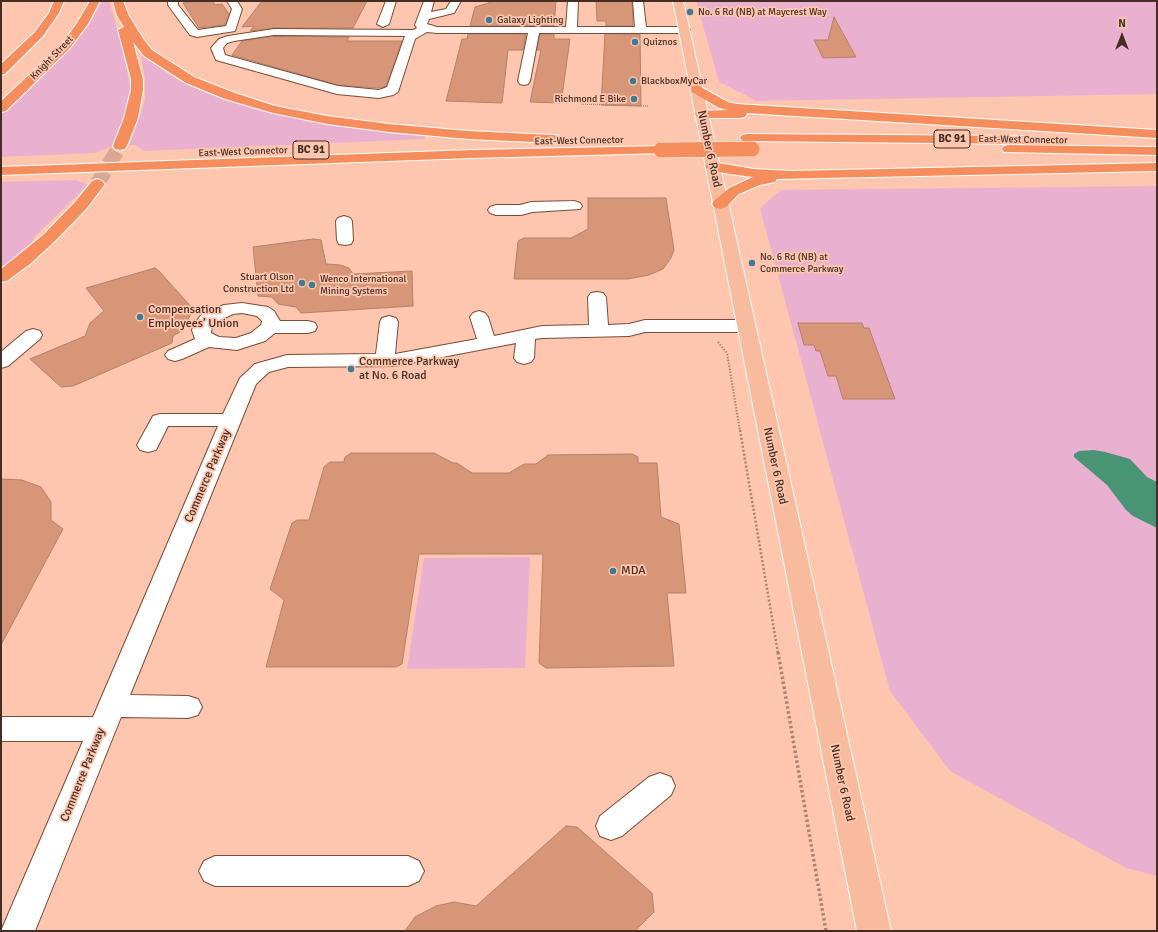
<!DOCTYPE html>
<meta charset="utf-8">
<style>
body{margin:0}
#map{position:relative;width:1158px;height:932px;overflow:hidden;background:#fec6ae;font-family:Signika,sans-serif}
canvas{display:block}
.frame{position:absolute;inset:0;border:2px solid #442e24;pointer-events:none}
.north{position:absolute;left:1102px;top:16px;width:40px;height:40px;-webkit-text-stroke:3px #fec6ae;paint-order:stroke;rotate:0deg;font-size:11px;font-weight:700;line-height:16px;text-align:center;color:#442e24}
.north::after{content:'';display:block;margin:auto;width:14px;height:18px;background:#442e24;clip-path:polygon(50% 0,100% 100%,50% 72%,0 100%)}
</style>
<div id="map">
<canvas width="1158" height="932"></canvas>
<div class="frame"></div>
<div class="north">N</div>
</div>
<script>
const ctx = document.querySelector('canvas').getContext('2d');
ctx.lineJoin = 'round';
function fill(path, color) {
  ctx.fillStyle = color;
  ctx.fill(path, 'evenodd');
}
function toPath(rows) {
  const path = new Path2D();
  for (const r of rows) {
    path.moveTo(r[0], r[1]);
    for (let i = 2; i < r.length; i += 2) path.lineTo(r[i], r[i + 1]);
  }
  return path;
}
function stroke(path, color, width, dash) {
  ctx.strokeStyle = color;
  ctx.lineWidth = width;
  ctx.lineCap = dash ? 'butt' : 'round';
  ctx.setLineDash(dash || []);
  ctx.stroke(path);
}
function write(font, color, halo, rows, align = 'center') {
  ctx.font = font + ' Signika,sans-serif';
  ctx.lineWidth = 3.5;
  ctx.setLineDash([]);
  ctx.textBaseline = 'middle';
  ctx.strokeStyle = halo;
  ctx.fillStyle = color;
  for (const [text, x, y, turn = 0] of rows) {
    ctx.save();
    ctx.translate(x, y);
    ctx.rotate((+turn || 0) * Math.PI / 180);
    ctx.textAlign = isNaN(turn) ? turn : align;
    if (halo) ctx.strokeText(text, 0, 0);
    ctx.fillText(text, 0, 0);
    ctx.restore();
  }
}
fill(toPath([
 [102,1,109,1,124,53,130,87,128,103,115,145,95,153,1,157,1,114,69,48,87,28],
 [696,1,1154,1,1157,3,1157,94,757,101,719,82],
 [141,55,179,81,222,98,277,113,419,135,425,136,425,139,144,151,135,145,129,145,137,125,145,100,145,79],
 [76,180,88,185,34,237,30,246,1,268,1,182],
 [1157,186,1157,876,1126,868,950,771,890,691,760,208,781,190],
 [530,557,525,668,407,669,424,558]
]), '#e9b1cf');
fill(toPath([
 [1094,450,1105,452,1130,459,1147,477,1157,482,1157,528,1133,516,1126,510,1107,485,1074,457,1074,454,1079,451]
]), '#489475');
const building = toPath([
 [199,1,213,1,215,5,222,4,229,14,225,25,199,28,183,3,199,1],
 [262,1,367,1,353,28,274,28,250,31,254,26,242,27,262,1],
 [495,1,556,1,554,26,470,26,475,7,495,1],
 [596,1,632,1,633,26,606,26,606,21,597,21,596,1],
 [834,17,856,57,823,58,814,40,828,40,834,17],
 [468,34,526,34,523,50,508,50,502,103,446,101,462,39,467,39,468,34],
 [540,34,554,34,554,39,570,39,561,103,530,102,541,50,537,50,540,34],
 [605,34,640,34,641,106,601,105,605,34],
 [274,36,349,37,347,41,402,41,386,86,379,88,338,85,232,55,242,41,274,36],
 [588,198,666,198,674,250,671,258,663,269,649,275,627,279,514,279,518,241,524,238,571,238,588,229,588,198],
 [313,239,321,240,326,264,340,265,349,268,353,274,412,271,413,306,301,313,296,307,278,304,272,297,258,296,253,247,313,239],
 [155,268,159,271,193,309,185,326,180,332,173,336,172,343,73,386,61,387,30,359,85,336,90,323,104,311,86,288,155,268],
 [798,323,862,323,864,328,869,328,895,399,843,399,836,376,828,376,820,351,816,351,814,345,804,345,798,323],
 [351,453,434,453,453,463,457,463,472,473,509,473,524,464,536,464,548,455,632,454,638,457,638,463,657,463,661,517,679,524,686,593,667,593,674,666,546,668,539,663,543,554,419,554,402,664,396,667,266,667,284,600,270,589,292,523,297,520,309,520,324,467,330,462,344,462,345,457,351,453],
 [1,479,22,480,41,487,51,502,51,520,63,529,1,645,1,479],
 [566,826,577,827,652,893,654,912,635,931,405,931,415,917,436,906,454,902,476,906,566,826]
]);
fill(building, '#d79678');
stroke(building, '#b5816a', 1);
stroke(toPath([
 [97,184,120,146]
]), '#d9a892', 15, [15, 8]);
const minor = toPath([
 [168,1,178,1,178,5,198,30,226,26,232,9,227,1,237,1,242,9,235,31,197,37,190,35,168,5,168,1],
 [386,1,396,1,389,24,383,27,377,24,386,1],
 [424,1,434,1,431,12,446,9,451,1,461,1,454,13,429,19,427,24,437,27,566,27,568,1,578,1,577,27,635,27,633,1,643,1,646,27,684,27,688,28,690,30,688,32,684,33,539,33,530,81,528,84,524,85,520,84,518,81,528,33,437,33,427,32,415,39,398,92,393,95,379,98,337,94,216,60,211,48,219,39,228,36,274,29,413,30,417,28,415,25,424,1],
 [274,35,405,36,387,87,379,90,338,86,225,55,223,48,227,43,234,41,274,35],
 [574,201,580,203,582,206,580,209,532,212,521,215,496,215,490,213,488,210,490,207,496,205,520,205,531,202,574,201],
 [344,216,350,218,352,221,353,240,351,244,345,245,339,244,337,240,336,221,338,218,344,216],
 [597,292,603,293,606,297,608,325,629,324,645,320,746,320,753,322,755,326,753,330,746,332,645,332,629,336,542,338,535,339,534,358,531,362,524,364,517,362,514,358,516,343,395,366,288,367,269,372,256,384,130,695,188,696,198,699,202,707,198,715,188,718,121,717,35,931,1,931,83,741,1,741,1,717,93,717,218,426,168,426,156,450,148,452,140,450,137,445,153,416,160,414,223,414,240,378,255,364,280,357,287,355,376,354,380,322,382,318,389,316,396,318,398,322,395,354,477,339,470,317,473,313,479,311,485,313,488,317,494,336,542,326,589,325,588,297,591,293,597,292],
 [242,303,268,307,274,311,280,321,308,321,315,323,317,327,315,331,308,333,275,333,265,341,237,350,209,347,182,359,175,361,168,359,165,355,168,351,195,339,192,330,194,324,202,314,224,305,242,303],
 [242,313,257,316,262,321,261,325,251,333,236,338,219,337,211,333,212,326,216,322,233,314,242,313],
 [33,329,40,331,42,335,40,339,8,366,1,368,1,352,26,331,33,329],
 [660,773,671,777,675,786,671,795,622,836,611,840,600,836,596,826,600,816,649,777,660,773],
 [215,856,408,856,419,861,424,871,419,881,408,886,215,886,204,881,199,871,204,861,215,856]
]);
const major = toPath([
 [673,1,683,1,891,931,857,931,673,1]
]);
const highway = toPath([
 [54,1,64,1,59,13,43,36,5,74,1,75,1,64,35,32,49,13,54,1],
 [90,1,100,1,88,24,70,48,6,111,1,112,1,101,62,44,77,23,90,1],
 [113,1,123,1,129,16,144,40,152,50,194,77,235,93,275,106,327,116,389,124,468,131,554,135,559,136,561,139,559,142,554,143,468,139,389,132,327,124,273,113,225,99,186,83,144,56,133,42,143,79,143,90,138,118,127,146,125,149,120,150,115,149,113,146,124,118,131,90,131,79,118,30,124,27,117,16,113,1],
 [697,85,728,102,737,104,1157,130,1157,138,746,113,747,114,745,117,740,118,702,118,697,117,695,114,697,111,728,110,719,108,692,92,691,89,692,86,697,85],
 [747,134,1028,136,1033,137,1035,140,1033,143,1028,144,742,141,740,138,742,135,747,134],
 [1009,145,1157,147,1157,155,1004,152,1002,149,1004,146,1009,145],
 [661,146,666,147,668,150,666,153,472,158,1,175,1,167,472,150,661,146],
 [712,162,754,169,791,171,1157,163,1157,171,777,179,775,182,760,185,739,194,726,207,720,209,714,207,712,204,714,201,729,188,753,177,729,174,707,169,705,166,707,163,712,162],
 [97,179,102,181,105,184,87,208,55,241,30,264,7,281,1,282,1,269,43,235,75,202,92,181,97,179]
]);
stroke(minor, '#7a4b35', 2);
stroke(major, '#fff', 2);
stroke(highway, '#fff', 2);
stroke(toPath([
 [581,104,649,106]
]), '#ac8371', 1.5, [1, 1]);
stroke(toPath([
 [718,342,727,353,740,431]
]), '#ac8371', 2, [1.5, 1.5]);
stroke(toPath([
 [740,430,778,653]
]), '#ac8371', 2.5, [2, 2]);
stroke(toPath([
 [778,652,826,931]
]), '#ac8371', 3.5, [2.5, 2.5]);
fill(minor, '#fff');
fill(major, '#f9bb9e');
fill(highway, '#f58d5d');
const highwayBridge = toPath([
 [661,150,752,149]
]);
stroke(highwayBridge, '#fff', 16, []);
stroke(highwayBridge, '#f58d5d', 15);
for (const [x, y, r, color] of [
 [690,12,4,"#3e7b92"],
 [489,20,4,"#3e7b92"],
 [635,42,4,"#3e7b92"],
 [633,81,4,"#3e7b92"],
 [634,99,4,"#3e7b92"],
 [752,263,4,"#3e7b92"],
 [302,283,4,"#3e7b92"],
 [312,285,4,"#3e7b92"],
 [140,317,4,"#3e7b92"],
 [351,369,4,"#3e7b92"],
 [613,571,4,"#3e7b92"]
]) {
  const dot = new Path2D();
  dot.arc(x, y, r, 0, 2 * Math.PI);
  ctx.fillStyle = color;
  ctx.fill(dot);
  stroke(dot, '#fec6ae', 1.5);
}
write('10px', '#442e24', '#fec6ae', [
 ["No. 6 Rd (NB) at Maycrest Way",698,12],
 ["Galaxy Lighting",497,20],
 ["Quiznos",643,42],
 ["BlackboxMyCar",641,81],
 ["Richmond E Bike",626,99,"right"],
 ["No. 6 Rd (NB) at",760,257],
 ["Commerce Parkway",760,269],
 ["Stuart Olson",294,277,"right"],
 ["Construction Ltd",294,289,"right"],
 ["Wenco International",320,279],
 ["Mining Systems",320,291]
], 'left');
write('10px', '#442e24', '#fec6ae', [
 ["Knight Street",52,58,-46],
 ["East-West Connector",1023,140,1],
 ["East-West Connector",579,141,-1],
 ["East-West Connector",243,152,-2]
]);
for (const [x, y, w] of [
 [952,139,36],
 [311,150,36]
]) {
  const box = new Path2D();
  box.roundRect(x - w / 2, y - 9, w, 18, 3);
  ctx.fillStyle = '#fec6ae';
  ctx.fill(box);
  stroke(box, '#442e24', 1);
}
write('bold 11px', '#442e24', null, [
 ["BC 91",952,139],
 ["BC 91",311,150]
]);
write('12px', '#442e24', '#fec6ae', [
 ["Number 6 Road",709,149,78],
 ["Number 6 Road",775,466,78],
 ["Commerce Parkway",208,476,-67],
 ["Commerce Parkway",83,775,-68],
 ["Number 6 Road",842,783,78]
]);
write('12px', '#442e24', '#fec6ae', [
 ["Compensation",148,310],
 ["Employees’ Union",148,324],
 ["Commerce Parkway",359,362],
 ["at No. 6 Road",359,376],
 ["MDA",621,571]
], 'left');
</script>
